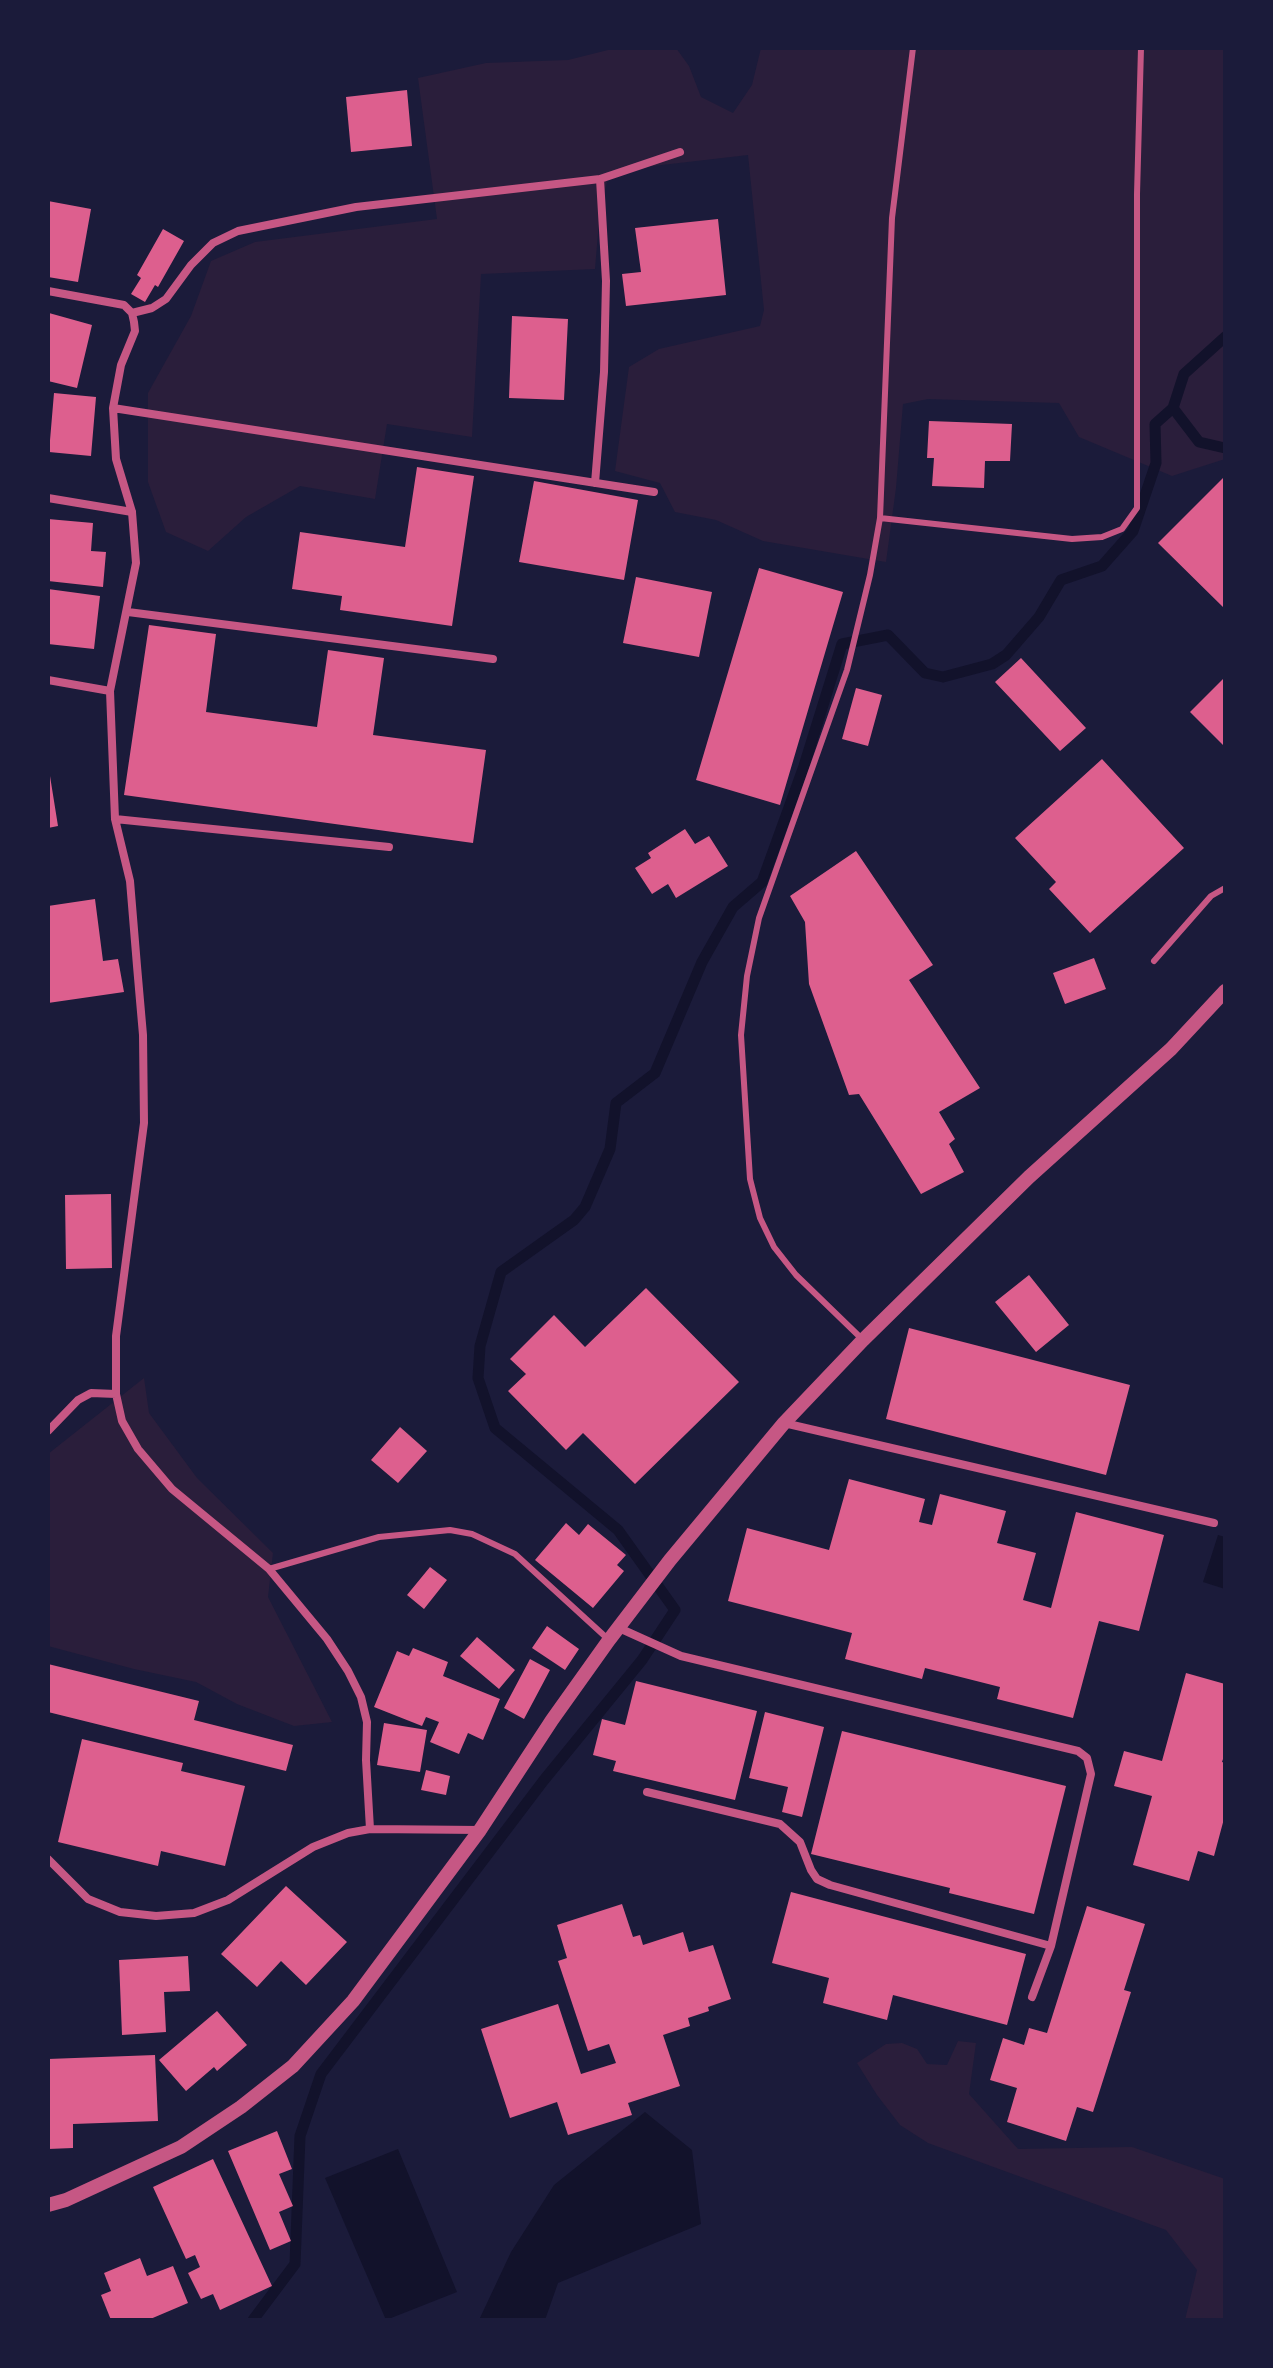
<!DOCTYPE html>
<style>
body{margin:0}
#map{position:relative;width:1273px;height:2368px;overflow:hidden;background:#1b1b3a;font-family:"DejaVu Sans",sans-serif}
canvas{display:block}
.frame{position:absolute;inset:0;border:50px solid #1b1b3a;pointer-events:none}
</style>
<div id="map">
<canvas width="1273" height="2368"></canvas>
<div class="frame"></div>
</div>
<script>
const ctx = document.querySelector('canvas').getContext('2d');
ctx.lineJoin = 'round';
function fill(path, color) {
  ctx.fillStyle = color;
  ctx.fill(path, 'evenodd');
}
function toPath(rows) {
  const path = new Path2D();
  for (const r of rows) {
    path.moveTo(r[0], r[1]);
    for (let i = 2; i < r.length; i += 2) path.lineTo(r[i], r[i + 1]);
  }
  return path;
}
function stroke(path, color, width, dash) {
  ctx.strokeStyle = color;
  ctx.lineWidth = width;
  ctx.lineCap = dash ? 'butt' : 'round';
  ctx.setLineDash(dash || []);
  ctx.stroke(path);
}
fill(toPath([
 [616,48,676,48,689,66,701,97,733,113,752,85,761,48,1225,48,1225,459,1172,476,1079,437,1059,403,928,399,903,404,896,488,886,562,763,541,716,520,675,512,660,483,615,471,629,367,659,349,760,326,764,310,748,155,610,171,600,209,595,269,481,274,472,437,387,424,375,499,300,486,246,517,208,551,166,532,148,482,148,393,191,316,211,261,255,242,437,219,418,78,486,63,568,60],
 [144,1378,149,1413,197,1478,273,1553,268,1597,332,1722,294,1726,237,1704,196,1682,134,1669,48,1646,48,1454],
 [958,2041,976,2043,969,2094,1018,2149,1132,2147,1225,2179,1225,2320,1185,2320,1197,2270,1166,2230,928,2143,900,2125,877,2095,857,2063,886,2044,902,2043,917,2049,927,2064,947,2065]
]), '#2a1e3b');
fill(toPath([
 [1218,1535,1225,1537,1225,1589,1203,1582],
 [645,2112,692,2150,701,2224,558,2283,545,2320,479,2320,511,2252,554,2185],
 [398,2149,457,2292,386,2320,325,2178]
]), '#12122b');
stroke(toPath([
 [1225,337,1184,374,1173,408,1199,442,1225,448],
 [253,2320,295,2264,300,2136,321,2074,544,1780,642,1660,675,1610,618,1530,495,1428,478,1378,480,1346,501,1272,574,1220,585,1207,610,1149,616,1103,655,1073,702,962,733,907,762,882,804,766,842,644,888,635,925,673,943,677,992,664,1006,655,1039,617,1061,580,1102,566,1133,531,1156,463,1155,424,1173,408]
]), '#12122b', 11);
fill(toPath([
 [407,90,412,146,351,152,346,97],
 [48,201,91,209,78,282,48,277],
 [718,219,726,295,626,306,622,274,641,272,635,228],
 [163,229,184,241,158,287,155,285,145,302,131,294,141,278,137,275],
 [49,313,92,325,77,388,48,381],
 [512,316,568,319,564,400,509,398],
 [54,393,96,397,91,456,49,452],
 [929,421,1012,424,1010,461,985,461,984,488,932,486,934,458,927,458],
 [417,467,474,476,452,626,340,610,342,596,292,589,300,532,405,547],
 [1225,476,1225,609,1158,543],
 [534,481,638,500,624,580,519,562],
 [48,519,93,523,91,551,106,552,103,587,48,581],
 [759,568,843,592,780,805,696,780],
 [636,577,712,592,699,657,623,643],
 [48,589,100,596,94,649,48,644],
 [149,625,216,634,206,712,317,727,328,650,384,658,373,735,486,750,473,843,124,795],
 [1021,658,1086,728,1060,751,995,682],
 [1225,677,1225,747,1190,712],
 [856,688,882,695,868,746,842,739],
 [1102,759,1184,848,1090,933,1049,889,1056,882,1015,838],
 [50,776,58,826,48,828,48,777],
 [685,829,695,844,709,836,728,866,676,898,668,884,652,894,635,868,651,858,648,853],
 [856,851,933,965,909,980,980,1088,939,1112,955,1139,949,1144,964,1172,921,1194,859,1094,849,1095,809,984,805,922,790,896],
 [95,899,103,961,118,959,124,992,48,1003,48,906],
 [1094,958,1106,989,1065,1004,1053,973],
 [111,1194,112,1268,66,1269,65,1195],
 [1029,1275,1069,1325,1036,1352,995,1302],
 [646,1288,739,1382,635,1484,583,1433,566,1450,508,1391,526,1374,510,1359,554,1315,585,1347],
 [909,1328,1130,1385,1106,1475,886,1419],
 [400,1427,427,1451,398,1483,371,1460],
 [849,1479,925,1499,919,1522,932,1525,940,1494,1006,1511,997,1543,1036,1553,1023,1600,1051,1608,1076,1512,1164,1535,1139,1631,1099,1621,1073,1718,997,1699,1000,1687,925,1668,922,1679,845,1659,852,1633,728,1601,747,1528,829,1550],
 [566,1523,579,1535,588,1524,626,1555,617,1565,624,1571,593,1608,535,1560],
 [430,1567,447,1580,424,1609,407,1595],
 [547,1626,579,1649,565,1670,532,1648],
 [477,1637,515,1670,499,1689,460,1656],
 [413,1648,448,1662,443,1676,500,1699,483,1740,468,1733,459,1754,430,1742,439,1722,426,1717,422,1726,374,1707,397,1651,409,1656],
 [530,1659,550,1670,524,1719,504,1708],
 [48,1664,199,1701,194,1720,293,1745,286,1771,48,1712],
 [1186,1673,1225,1684,1225,1753,1222,1762,1225,1763,1225,1815,1214,1856,1198,1851,1189,1881,1133,1865,1152,1796,1114,1786,1124,1751,1162,1761],
 [636,1681,757,1711,735,1800,613,1771,616,1761,593,1755,602,1719,625,1725],
 [765,1712,824,1727,802,1817,782,1812,788,1787,749,1778],
 [384,1723,427,1730,420,1772,377,1765],
 [842,1731,1066,1786,1034,1914,949,1893,950,1888,811,1854],
 [82,1739,183,1763,181,1771,245,1786,225,1866,161,1851,158,1866,58,1842],
 [426,1770,450,1776,446,1795,421,1790],
 [286,1886,347,1942,306,1985,281,1961,257,1987,221,1954],
 [791,1892,1026,1954,1007,2025,893,1995,887,2020,823,2003,829,1978,772,1963],
 [622,1904,633,1937,640,1935,643,1945,683,1932,689,1952,713,1945,731,1999,708,2007,709,2011,688,2018,690,2026,663,2035,680,2086,628,2103,632,2115,568,2135,557,2102,510,2118,481,2029,558,2004,581,2074,616,2063,609,2044,588,2051,558,1961,567,1958,557,1925],
 [1087,1906,1145,1924,1124,1990,1131,1992,1093,2112,1077,2107,1066,2141,1007,2122,1017,2088,990,2080,1003,2038,1024,2045,1029,2028,1047,2033],
 [188,1956,190,1991,164,1992,166,2032,122,2035,119,1960],
 [217,2011,247,2045,217,2071,214,2067,186,2091,159,2060],
 [155,2055,158,2121,73,2124,73,2148,48,2149,48,2059],
 [277,2131,292,2169,279,2174,293,2206,279,2212,291,2241,270,2250,228,2151],
 [213,2159,272,2286,220,2310,213,2294,201,2299,188,2273,200,2267,195,2255,186,2259,153,2187],
 [140,2258,147,2276,173,2266,188,2303,148,2320,111,2320,101,2295,111,2291,104,2273]
]), '#dd5f8e');
stroke(toPath([
 [880,518,1072,539,1102,537,1122,529,1137,508,1137,194,1141,48],
 [1154,961,1211,896,1225,888],
 [861,1338,796,1275,774,1247,760,1218,750,1179,741,1035,747,976,759,918,847,670,870,575,880,518,892,218,913,48],
 [269,1569,379,1537,450,1530,472,1534,515,1554,609,1640]
]), '#c65784', 6);
stroke(toPath([
 [48,291,124,305,132,313,134,322,135,331,121,365,113,408,116,459,132,512,136,563,110,691,115,819,130,881,137,966,143,1035,144,1123,116,1336,116,1394,122,1421,138,1449,172,1489,269,1569,327,1639,348,1671,361,1697,367,1722,366,1760,370,1829],
 [132,313,152,308,166,299,191,265,213,243,238,231,356,207,600,179,680,152],
 [113,408,654,492],
 [595,483,604,372,606,281,600,179],
 [48,498,132,512],
 [128,612,493,659],
 [48,680,110,691],
 [115,819,389,847],
 [784,1423,1214,1523],
 [48,1431,78,1400,91,1393,116,1394],
 [619,1628,681,1656,1078,1751,1087,1758,1091,1774,1051,1946,1032,1997],
 [647,1792,780,1824,800,1842,811,1870,817,1879,830,1885,1051,1946],
 [48,1859,88,1899,120,1912,156,1916,194,1913,228,1900,313,1847,348,1833,370,1829,480,1830]
]), '#c65784', 8);
stroke(toPath([
 [48,2205,66,2200,181,2147,241,2107,293,2066,353,2001,480,1830,552,1720,609,1640,670,1560,784,1423,863,1340,1029,1177,1171,1049,1225,991]
]), '#c65784', 14);
</script>
